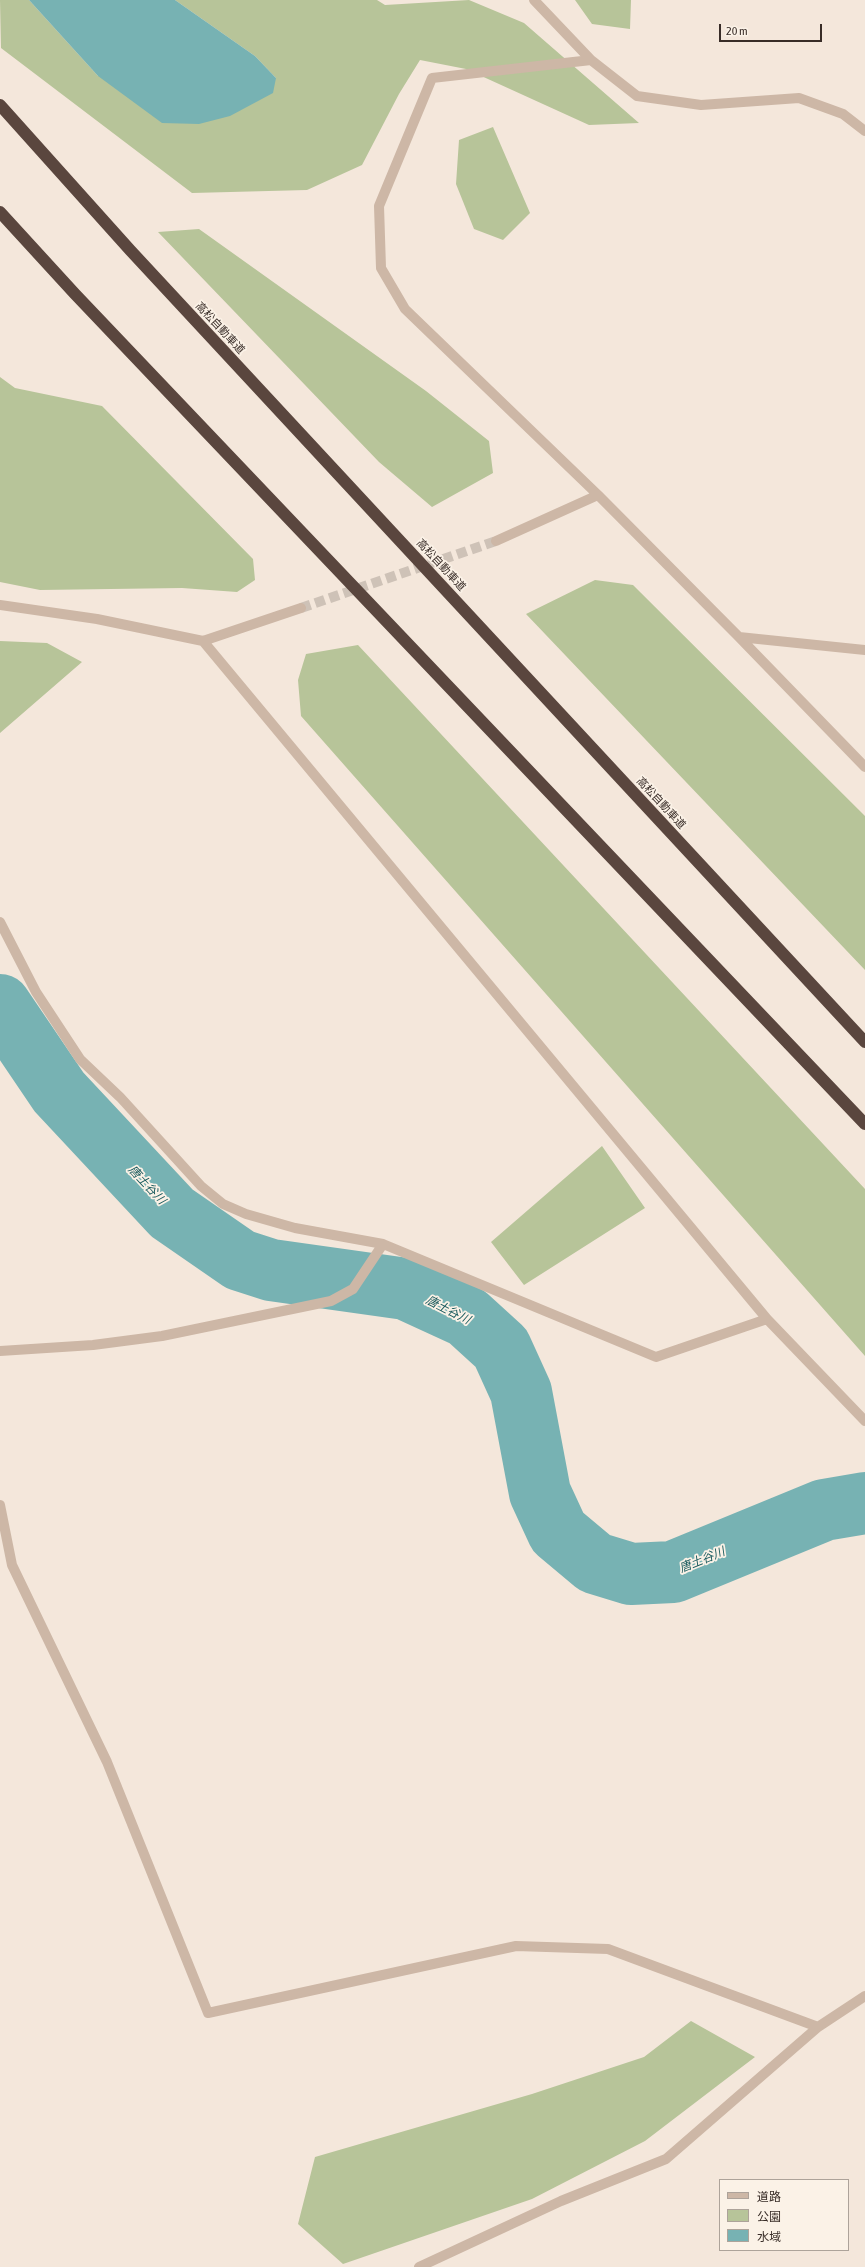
<!DOCTYPE html>
<meta charset="utf-8">
<style>
body{margin:0}
#map{position:relative;width:865px;height:2267px;overflow:hidden;background:#f4e7db;font-family:"Asap Condensed","Noto Sans JP",sans-serif}
canvas{display:block}
.legend{position:absolute;left:719px;top:2179px;width:130px;height:72px;box-sizing:border-box;background:#fbf2e7;border:1px solid #ada39a;margin:0;padding:5px 7px;list-style:none;font-size:12px;color:#382c27}
.legend li{display:flex;align-items:center;gap:8px;height:20px}
.legend b{width:20px;border:1px solid #ada39a}
.scale{position:absolute;left:719px;top:24px;width:103px;height:18px;box-sizing:border-box;border:2px solid #382c27;border-top:0;padding-left:5px;font-size:12px;line-height:14px;white-space:nowrap;color:#382c27;-webkit-text-stroke:3px #fbf2e7;paint-order:stroke}
</style>
<div id="map">
<canvas width="865" height="2267"></canvas>
<ul class="legend">
<li><b style="height:5px;background:#cdb7a6"></b>道路</li>
<li><b style="height:11px;background:#b7c499"></b>公園</li>
<li><b style="height:11px;background:#77b2b3"></b>水域</li>
</ul>
<div class="scale">20 m</div>
</div>
<script>
const ctx = document.querySelector('canvas').getContext('2d');
ctx.lineJoin = 'round';
function fill(path, color) {
  ctx.fillStyle = color;
  ctx.fill(path, 'evenodd');
}
function toPath(rows) {
  const path = new Path2D();
  for (const r of rows) {
    path.moveTo(r[0], r[1]);
    for (let i = 2; i < r.length; i += 2) path.lineTo(r[i], r[i + 1]);
  }
  return path;
}
function stroke(path, color, width, dash) {
  ctx.strokeStyle = color;
  ctx.lineWidth = width;
  ctx.lineCap = dash ? 'butt' : 'round';
  ctx.setLineDash(dash || []);
  ctx.stroke(path);
}
function write(font, color, halo, rows, align = 'center') {
  ctx.font = font + ' "Asap Condensed","Noto Sans JP",sans-serif';
  ctx.lineWidth = 3.5;
  ctx.setLineDash([]);
  ctx.textBaseline = 'middle';
  ctx.strokeStyle = halo;
  ctx.fillStyle = color;
  for (const [text, x, y, turn = 0] of rows) {
    ctx.save();
    ctx.translate(x, y);
    ctx.rotate((+turn || 0) * Math.PI / 180);
    ctx.textAlign = isNaN(turn) ? turn : align;
    if (halo) ctx.strokeText(text, 0, 0);
    ctx.fillText(text, 0, 0);
    ctx.restore();
  }
}
fill(toPath([
 [0,0,29,0,98,76,276,78,255,56,175,0,377,0,385,5,469,0,524,23,639,123,589,125,466,69,420,60,399,94,362,165,307,190,192,193,1,48],
 [575,0,631,0,630,29,592,24],
 [493,127,530,213,503,240,474,229,456,184,459,140],
 [199,229,426,391,489,441,493,473,432,507,379,462,158,232],
 [0,377,15,388,102,406,253,559,255,580,237,592,182,588,40,590,0,582],
 [595,580,633,585,865,816,865,970,526,614],
 [0,641,47,643,82,662,0,733],
 [358,645,865,1189,865,1356,301,716,298,680,306,654],
 [602,1146,645,1208,524,1285,491,1242],
 [691,2021,755,2057,645,2141,532,2199,343,2264,298,2224,315,2157,532,2094,644,2057]
]), '#b7c499');
fill(toPath([
 [29,0,175,0,255,56,276,78,273,93,230,116,199,124,162,123,98,76]
]), '#77b2b3');
stroke(toPath([
 [0,1005,59,1092,172,1213,240,1260,271,1270,406,1289,467,1317,501,1348,521,1392,540,1493,558,1532,595,1563,631,1574,673,1572,824,1510,865,1503]
]), '#77b2b3', 62);
stroke(toPath([
 [301,608,496,541]
]), '#cec2b7', 10, [10, 5]);
stroke(toPath([
 [534,0,591,60,637,96,701,105,799,98,843,114,865,131],
 [591,60,432,78,379,206,381,268,405,309,598,495],
 [496,541,598,495,739,637,865,650],
 [0,605,97,619,203,641,301,608],
 [739,637,865,767],
 [203,641,767,1319],
 [0,922,36,992,80,1059,120,1097,201,1186,223,1204,246,1214,295,1228,383,1244],
 [0,1351,93,1345,162,1336,331,1301,353,1289,383,1244,656,1357,767,1319,865,1421],
 [0,1505,12,1565,107,1762,208,2013,516,1946,608,1949,818,2027],
 [419,2267,561,2201,666,2159,818,2027,865,1996]
]), '#cdb7a6', 10);
stroke(toPath([
 [0,105,130,250,865,1042],
 [0,212,75,294,865,1124]
]), '#5a463e', 12);
write('11px', '#382c27', '#fbf2e7', [
 ["高松自動車道",220,328,47],
 ["高松自動車道",441,565,47],
 ["高松自動車道",661,803,47]
]);
write('italic 12px', '#195a5d', '#fbf2e7', [
 ["唐土谷川",147,1185,47],
 ["唐土谷川",448,1310,27],
 ["唐土谷川",702,1560,-22]
]);
</script>
